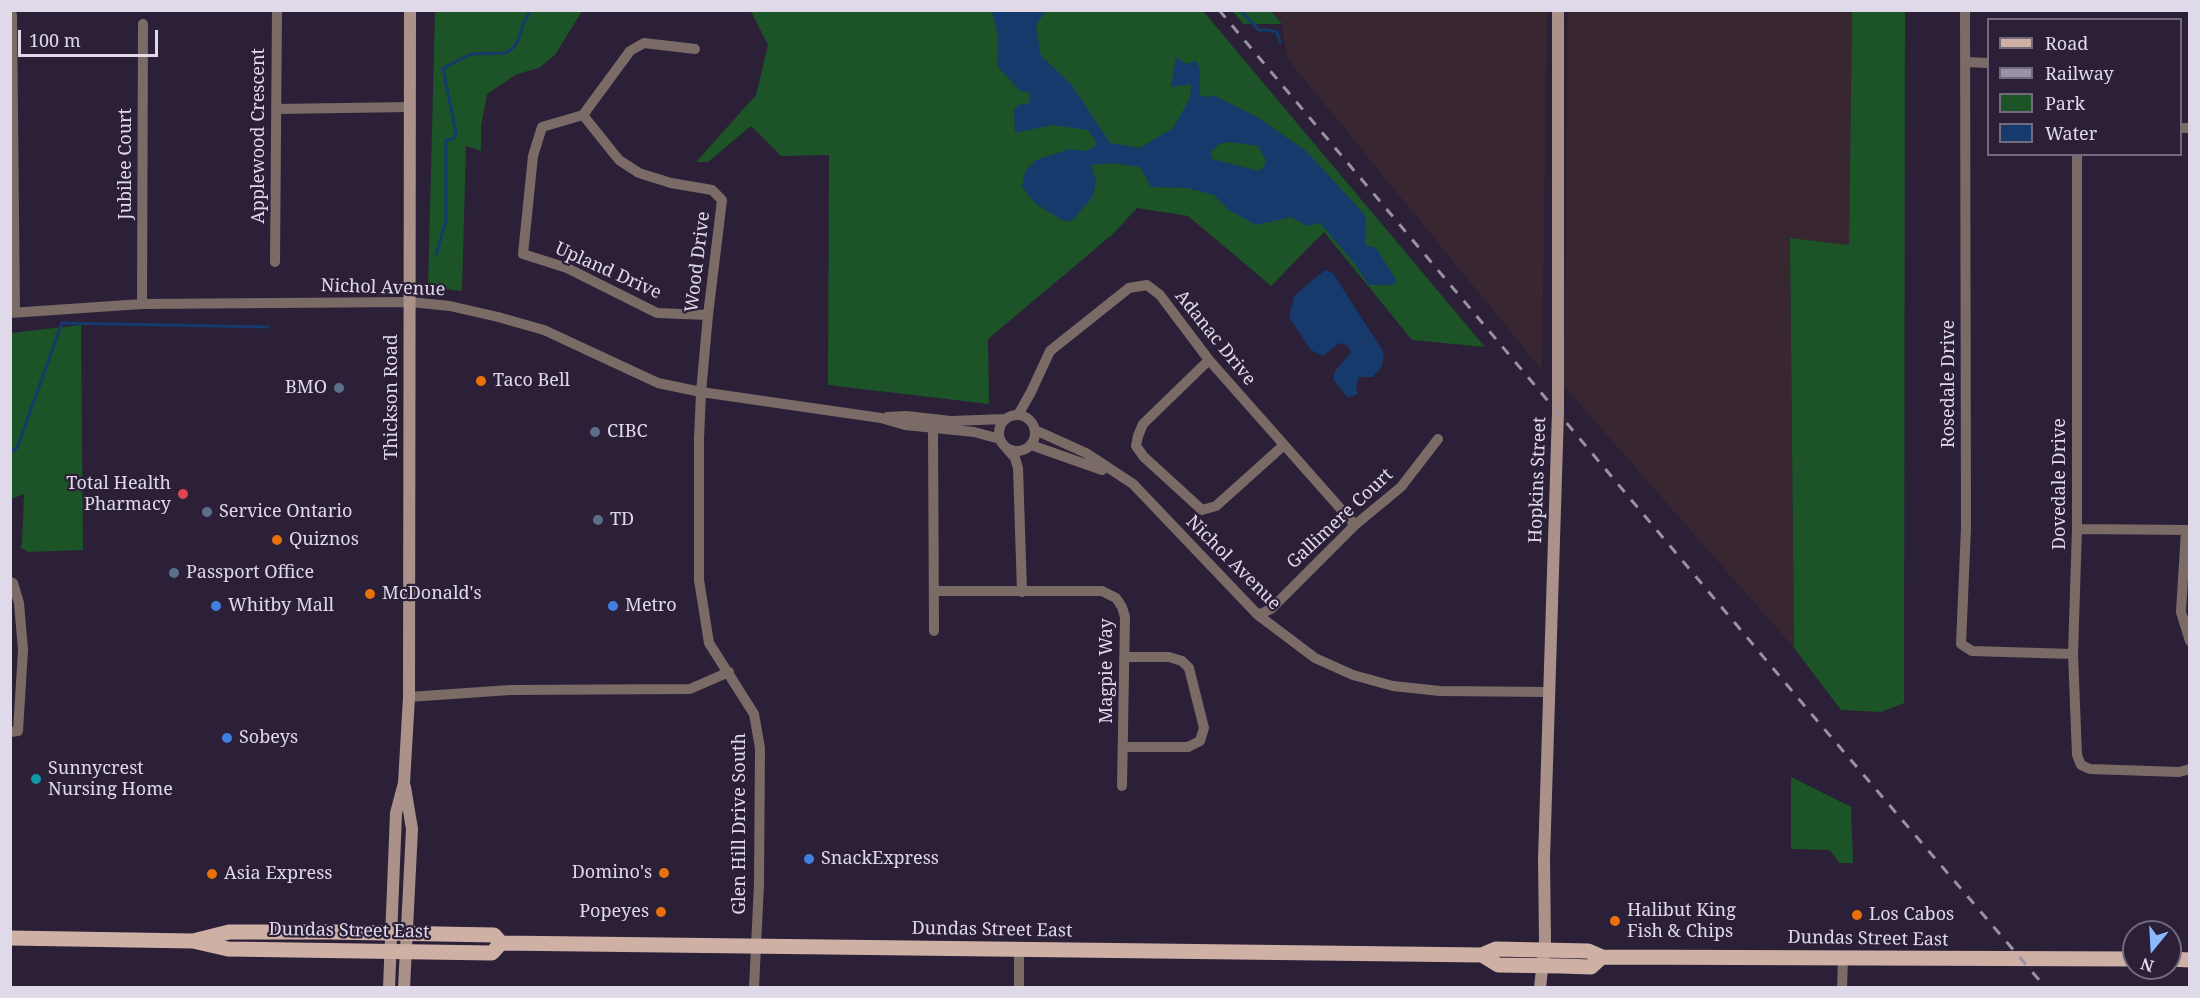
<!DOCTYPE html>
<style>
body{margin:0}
#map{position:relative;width:2200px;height:998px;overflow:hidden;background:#2b2038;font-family:"Noto Serif",serif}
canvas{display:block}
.frame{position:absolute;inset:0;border:12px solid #e0d9e9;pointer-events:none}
.legend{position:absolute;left:1987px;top:18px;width:195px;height:138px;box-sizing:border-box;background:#2b2038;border:2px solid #736a7f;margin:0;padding:8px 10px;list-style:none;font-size:18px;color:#e0d9e9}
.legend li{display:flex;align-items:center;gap:12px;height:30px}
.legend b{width:30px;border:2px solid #736a7f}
.north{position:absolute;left:2122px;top:920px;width:60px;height:60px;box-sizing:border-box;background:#2b2038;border:2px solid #736a7f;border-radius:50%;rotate:198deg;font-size:16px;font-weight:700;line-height:24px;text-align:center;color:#e0d9e9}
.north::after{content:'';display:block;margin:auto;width:21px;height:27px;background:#8cb9fc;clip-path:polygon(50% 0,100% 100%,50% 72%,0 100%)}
.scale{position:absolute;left:18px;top:30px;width:140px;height:27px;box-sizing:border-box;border:3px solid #e0d9e9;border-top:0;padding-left:8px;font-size:18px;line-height:21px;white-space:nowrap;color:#e0d9e9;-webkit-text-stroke:4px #2b2038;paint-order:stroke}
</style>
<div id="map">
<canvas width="2200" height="998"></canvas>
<div class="frame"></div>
<ul class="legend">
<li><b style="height:8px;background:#cfb0a5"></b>Road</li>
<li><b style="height:8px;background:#9991a4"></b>Railway</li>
<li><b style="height:16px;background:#1c5327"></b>Park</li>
<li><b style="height:16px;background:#153a6b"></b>Water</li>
</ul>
<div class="north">N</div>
<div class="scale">100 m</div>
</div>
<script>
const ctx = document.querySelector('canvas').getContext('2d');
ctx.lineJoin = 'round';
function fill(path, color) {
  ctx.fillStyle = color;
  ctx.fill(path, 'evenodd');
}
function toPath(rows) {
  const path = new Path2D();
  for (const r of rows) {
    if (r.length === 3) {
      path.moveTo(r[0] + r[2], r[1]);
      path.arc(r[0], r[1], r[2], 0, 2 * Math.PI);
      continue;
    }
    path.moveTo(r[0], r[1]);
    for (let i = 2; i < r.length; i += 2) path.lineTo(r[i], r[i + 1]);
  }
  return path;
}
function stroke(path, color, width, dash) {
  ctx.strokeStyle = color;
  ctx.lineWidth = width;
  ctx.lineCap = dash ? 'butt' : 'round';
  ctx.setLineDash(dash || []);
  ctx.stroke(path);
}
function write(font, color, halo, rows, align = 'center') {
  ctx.font = font + ' "Noto Serif",serif';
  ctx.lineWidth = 4.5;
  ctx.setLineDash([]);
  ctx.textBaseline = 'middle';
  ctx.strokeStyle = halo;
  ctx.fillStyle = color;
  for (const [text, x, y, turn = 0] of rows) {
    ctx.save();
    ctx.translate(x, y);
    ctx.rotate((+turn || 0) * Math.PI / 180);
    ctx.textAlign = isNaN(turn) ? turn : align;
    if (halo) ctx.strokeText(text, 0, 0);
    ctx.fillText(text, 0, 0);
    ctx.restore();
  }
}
fill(toPath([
 [1271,11,1547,11,1542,370,1287,58,1282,24],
 [1568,11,1852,11,1849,245,1790,239,1794,648,1564,386]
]), '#382731');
fill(toPath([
 [435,11,582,11,555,55,539,68,517,74,487,94,481,126,481,151,466,146,462,291,428,287],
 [751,11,1203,11,1485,347,1412,340,1324,232,1271,286,1188,216,1137,208,1114,233,988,339,989,404,828,385,829,155,781,156,751,126,708,162,696,162,756,95,768,45],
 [1232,11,1271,11,1282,24,1244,24],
 [1852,11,1905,11,1904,703,1881,712,1841,710,1794,648,1790,238,1849,245],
 [81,325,83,550,28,552,20,547,22,543,24,494,11,499,11,333],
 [1791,777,1851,807,1853,863,1839,863,1830,850,1791,849]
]), '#1c5327');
fill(toPath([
 [992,11,1045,11,1036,26,1041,56,1071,84,1110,143,1140,148,1173,128,1190,98,1191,84,1171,87,1176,57,1186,64,1197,61,1200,70,1200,95,1207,97,1215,96,1257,117,1306,151,1366,216,1365,245,1376,248,1397,281,1393,285,1369,285,1356,265,1320,223,1307,226,1291,217,1256,225,1229,210,1214,195,1187,188,1151,187,1140,167,1113,163,1091,165,1096,181,1093,196,1073,220,1064,221,1036,204,1022,187,1025,172,1036,160,1070,149,1086,151,1096,146,1096,142,1088,130,1052,125,1015,133,1014,110,1018,105,1030,103,1030,93,1020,91,997,66,998,36],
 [1230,142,1258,146,1266,160,1264,166,1259,171,1212,159,1211,152,1219,144],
 [1325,270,1333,273,1384,353,1382,366,1373,377,1359,377,1356,386,1358,394,1348,398,1333,379,1335,371,1351,352,1347,345,1339,343,1323,356,1311,350,1289,317,1294,296]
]), '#153a6b');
stroke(toPath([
 [1240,10,1259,30,1268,30,1277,32,1280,42],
 [436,254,446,221,446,140,453,139,456,133,443,68,471,54,506,53,516,45,524,22,531,10],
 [10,452,17,448,62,323,268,327]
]), '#153a6b', 3);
stroke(toPath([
 [1965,10,1966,528,1961,644,1972,651,2073,654],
 [10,12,12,15,15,312],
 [1965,62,1988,63],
 [276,109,410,107],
 [583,115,619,160,639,173,671,183,712,190,722,200,708,315,701,392,699,439,699,580,709,643,754,714,760,748,759,884,754,988],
 [583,115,542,127,533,156,523,254,567,268,657,313,708,315],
 [583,115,630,51,644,43,695,49],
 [2180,128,2190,128],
 [2077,154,2077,529,2073,654,2077,755,2081,765,2090,769,2179,772,2190,769],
 [275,262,277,10],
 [142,304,143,24],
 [10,313,142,304,410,302,450,306,498,317,544,330,658,383,701,392,881,418,905,425,974,432,1000,439],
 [1209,360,1143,424,1138,436,1136,446,1144,457,1202,510,1216,506,1284,445],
 [1018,415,1031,392,1050,351,1129,288,1147,285,1160,295,1209,360,1355,525],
 [1017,433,18],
 [887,417,906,416,951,421,1005,419],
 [933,429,934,631],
 [1035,430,1086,453,1133,484,1258,615,1315,658,1353,675,1393,686,1440,691,1548,692],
 [1031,445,1102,470],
 [1007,449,1015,458,1018,468,1022,592],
 [2077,529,2190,530],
 [2186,530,2181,612,2190,641],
 [10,582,13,583,19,603,23,650,18,731,10,732],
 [935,591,1102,591,1116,598,1122,607,1125,617,1122,786],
 [1258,615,1271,609,1355,525,1401,487,1438,439],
 [409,697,510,690,690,689,729,672],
 [1123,747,1188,747,1200,741,1204,728,1189,668,1182,661,1169,657,1124,657],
 [1019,950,1019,988],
 [1842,988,1843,958]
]), '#7a6b66', 10);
stroke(toPath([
 [389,988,396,813,404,783,409,697,410,10],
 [404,988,412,829,405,787],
 [1540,988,1545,941,1544,859,1558,412,1558,10]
]), '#aa928a', 12);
stroke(toPath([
 [10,938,193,941,228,949,492,953,501,943],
 [193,941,229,932,329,932,494,935,501,943,1482,955,1496,949,1588,951,1602,957,2134,959],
 [1482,955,1498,965,1562,966,1591,967,1602,957],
 [2170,959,2190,960]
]), '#cfb0a5', 15);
stroke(toPath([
 [1219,10,1814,717,2046,988]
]), '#9991a4', 3, [10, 10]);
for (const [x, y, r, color] of [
 [481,381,6,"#e8710a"],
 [339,388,6,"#5c6f8a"],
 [595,432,6,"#5c6f8a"],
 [183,494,6,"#e0444e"],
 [207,512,6,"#5c6f8a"],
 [598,520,6,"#5c6f8a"],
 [277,540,6,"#e8710a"],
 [174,573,6,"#5c6f8a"],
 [370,594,6,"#e8710a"],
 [216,606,6,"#3f7fe0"],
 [613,606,6,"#3f7fe0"],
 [227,738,6,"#3f7fe0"],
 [36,779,6,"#0f9aa8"],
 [809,859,6,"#3f7fe0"],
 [664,873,6,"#e8710a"],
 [212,874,6,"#e8710a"],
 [661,912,6,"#e8710a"],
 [1857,915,6,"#e8710a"],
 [1615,921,6,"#e8710a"]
]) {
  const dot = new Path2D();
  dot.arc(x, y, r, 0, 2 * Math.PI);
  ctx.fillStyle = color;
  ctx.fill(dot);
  stroke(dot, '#2b2038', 2);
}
write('18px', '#e0d9e9', '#2b2038', [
 ["Applewood Crescent",259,136,-90],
 ["Jubilee Court",126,164,-90],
 ["Wood Drive",698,262,-83],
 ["Upland Drive",608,271,24],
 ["Nichol Avenue",383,288,2],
 ["Adanac Drive",1215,338,51],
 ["Rosedale Drive",1949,384,-90],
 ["Thickson Road",392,397,-90],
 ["Hopkins Street",1538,480,-88],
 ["Dovedale Drive",2060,484,-90],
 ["Gallimere Court",1340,519,-43],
 ["Nichol Avenue",1233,563,45],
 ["Magpie Way",1107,671,-90],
 ["Glen Hill Drive South",740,824,-90],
 ["Dundas Street East",992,930,1],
 ["Dundas Street East",349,931,1],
 ["Dundas Street East",1868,939,1]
]);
write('18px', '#e0d9e9', '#2b2038', [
 ["Taco Bell",493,381],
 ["BMO",327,388,"right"],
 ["CIBC",607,432],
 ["Total Health",171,484,"right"],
 ["Pharmacy",171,505,"right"],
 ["Service Ontario",219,512],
 ["TD",610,520],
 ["Quiznos",289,540],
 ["Passport Office",186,573],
 ["McDonald's",382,594],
 ["Whitby Mall",228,606],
 ["Metro",625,606],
 ["Sobeys",239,738],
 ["Sunnycrest",48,769],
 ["Nursing Home",48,790],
 ["SnackExpress",821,859],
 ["Domino's",652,873,"right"],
 ["Asia Express",224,874],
 ["Halibut King",1627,911],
 ["Fish & Chips",1627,932],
 ["Popeyes",649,912,"right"],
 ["Los Cabos",1869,915]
], 'left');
</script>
